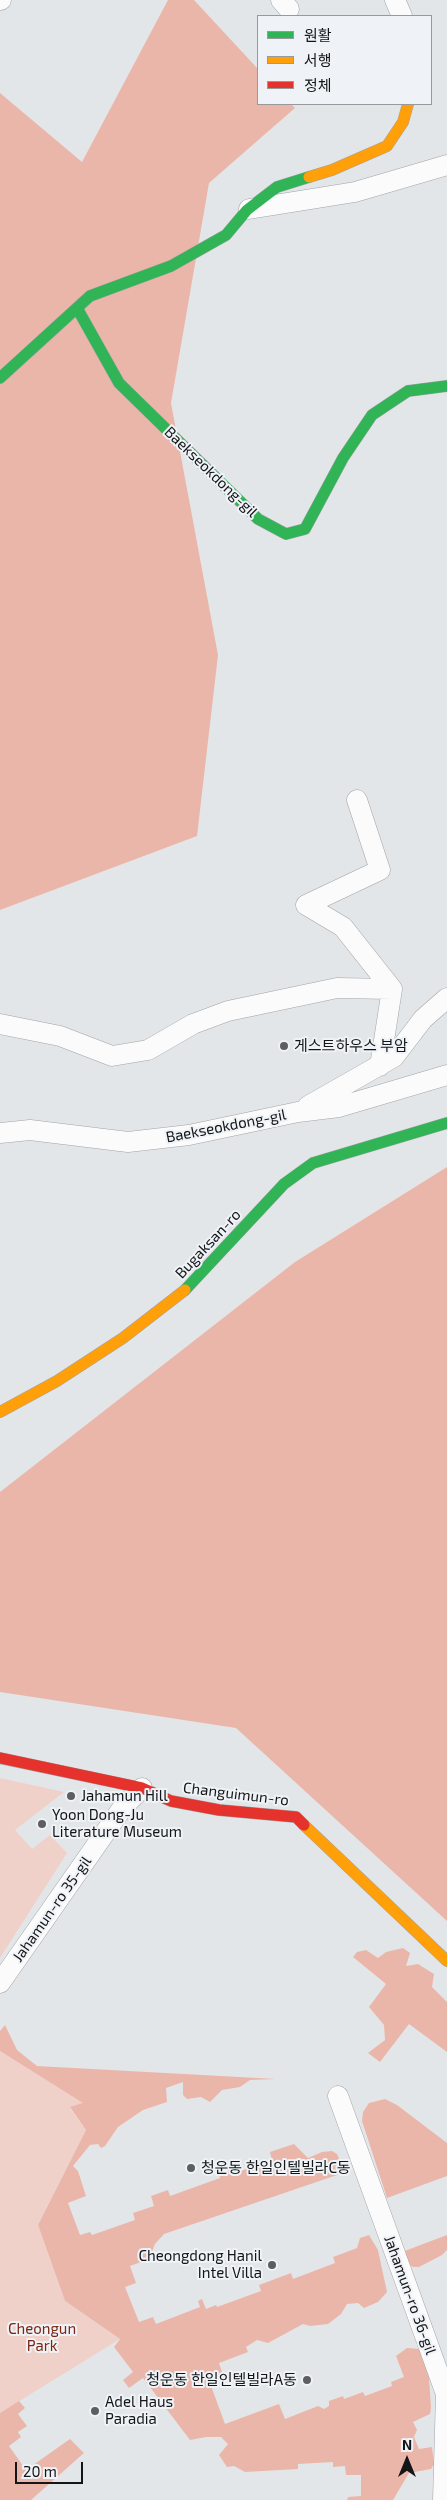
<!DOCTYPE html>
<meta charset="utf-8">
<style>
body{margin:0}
#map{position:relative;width:447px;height:2500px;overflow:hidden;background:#e3e6e8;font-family:"Exo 2","Noto Sans KR",sans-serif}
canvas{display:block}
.legend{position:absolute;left:257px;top:15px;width:175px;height:90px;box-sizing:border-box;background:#eff3f7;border:1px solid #979a9d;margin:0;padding:6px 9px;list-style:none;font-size:15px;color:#131516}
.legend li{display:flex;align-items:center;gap:10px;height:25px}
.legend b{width:25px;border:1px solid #979a9d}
.north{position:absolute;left:382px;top:2435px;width:50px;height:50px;-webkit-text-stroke:4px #eff3f7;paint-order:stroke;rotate:0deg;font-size:14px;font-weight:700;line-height:20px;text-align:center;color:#131516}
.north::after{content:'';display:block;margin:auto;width:18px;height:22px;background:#131516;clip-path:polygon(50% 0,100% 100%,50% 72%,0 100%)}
.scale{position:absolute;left:15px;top:2462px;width:68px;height:22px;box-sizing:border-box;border:2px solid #131516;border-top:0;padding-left:6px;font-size:15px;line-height:18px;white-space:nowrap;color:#131516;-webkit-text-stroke:4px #eff3f7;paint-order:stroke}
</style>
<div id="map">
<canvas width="447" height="2500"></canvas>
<ul class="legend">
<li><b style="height:6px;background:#30b455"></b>원활</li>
<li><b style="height:6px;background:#ff9f0a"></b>서행</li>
<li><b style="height:6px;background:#e5322d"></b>정체</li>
</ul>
<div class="north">N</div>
<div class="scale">20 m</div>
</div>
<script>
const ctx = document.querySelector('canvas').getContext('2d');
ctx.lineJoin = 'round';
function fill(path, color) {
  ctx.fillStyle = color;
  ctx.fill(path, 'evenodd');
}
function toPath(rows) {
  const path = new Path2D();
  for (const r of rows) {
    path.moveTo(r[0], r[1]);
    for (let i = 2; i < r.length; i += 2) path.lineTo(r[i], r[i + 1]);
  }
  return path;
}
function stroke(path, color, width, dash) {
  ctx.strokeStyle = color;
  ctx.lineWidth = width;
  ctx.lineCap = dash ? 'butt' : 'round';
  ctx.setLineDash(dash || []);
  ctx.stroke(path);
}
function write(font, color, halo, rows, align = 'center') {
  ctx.font = font + ' "Exo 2","Noto Sans KR",sans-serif';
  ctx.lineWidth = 4;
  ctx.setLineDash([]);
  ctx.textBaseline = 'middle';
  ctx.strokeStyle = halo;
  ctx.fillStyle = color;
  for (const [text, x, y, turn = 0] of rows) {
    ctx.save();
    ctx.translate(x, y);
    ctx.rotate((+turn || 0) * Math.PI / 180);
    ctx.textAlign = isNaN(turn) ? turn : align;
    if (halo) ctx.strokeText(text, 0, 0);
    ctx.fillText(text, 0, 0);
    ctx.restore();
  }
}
fill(toPath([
 [0,1778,64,1792,15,1830,32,1849,50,1835,67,1853,0,1958],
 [0,2051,84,2103,70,2108,86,2130,38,2225,65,2301,120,2339,0,2413]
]), '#f0d1c9');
fill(toPath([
 [168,0,194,0,258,69,258,104,291,104,295,108,209,183,171,403,218,655,197,836,0,910,0,93,82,162],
 [447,1167,447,1921,236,1728,0,1692,0,1492,295,1262],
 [403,1948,410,1953,406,1966,418,1964,434,1974,432,1987,447,2002,447,2052,409,2024,380,2062,368,2053,385,2040,384,2025,369,2007,386,1984,353,1957,357,1952,366,1950,378,1958,386,1952],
 [5,2025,17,2050,37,2066,276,2079,250,2080,240,2087,222,2090,210,2102,201,2097,187,2099,183,2095,183,2082,166,2088,167,2102,143,2110,118,2127,105,2146,101,2148,98,2144,90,2145,73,2166,78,2171,86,2196,68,2203,80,2235,90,2232,92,2235,135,2220,133,2213,154,2206,151,2196,168,2190,170,2196,220,2178,219,2173,230,2170,232,2174,272,2160,270,2152,294,2144,308,2158,322,2152,332,2151,337,2154,343,2168,340,2174,164,2234,155,2244,149,2259,130,2266,136,2283,125,2287,139,2322,153,2317,156,2324,200,2307,198,2301,202,2299,206,2309,216,2305,217,2307,261,2291,259,2285,291,2273,293,2279,335,2263,333,2257,357,2248,360,2238,369,2235,378,2250,387,2292,378,2302,364,2308,358,2303,347,2304,341,2314,328,2324,310,2326,303,2324,268,2343,257,2340,246,2347,248,2352,219,2363,224,2378,210,2383,225,2424,279,2404,285,2419,318,2406,324,2409,329,2406,329,2401,343,2396,344,2399,363,2392,365,2396,392,2386,391,2382,404,2377,396,2356,407,2348,420,2349,429,2376,431,2408,430,2414,413,2422,417,2430,414,2437,419,2449,432,2447,434,2464,431,2469,409,2473,393,2500,347,2500,348,2497,361,2496,361,2475,346,2475,345,2466,333,2467,333,2462,298,2464,298,2469,245,2472,234,2466,227,2467,219,2455,228,2444,221,2437,206,2437,190,2440,143,2378,129,2388,123,2380,133,2372,114,2347,120,2339,65,2301,38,2225,86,2130,70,2107,83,2103,0,2051,0,2031],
 [385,2099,397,2105,447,2143,447,2176,387,2198,362,2121,363,2112,369,2103],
 [447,2235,447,2250,442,2255,419,2267,413,2267,409,2264,402,2252],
 [19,2401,25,2408,18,2414,27,2426,18,2432,21,2437,9,2446,26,2470,70,2439,84,2453,31,2500,0,2500,0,2413]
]), '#ebb6aa');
const street = toPath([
 [0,0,1,0],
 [281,0,289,9],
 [395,0,402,16],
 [249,209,355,192,447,165],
 [357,800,380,870,306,905,343,927,392,989,380,1066],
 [0,1024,60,1036,112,1056,148,1050,193,1024,228,1011,337,988,392,989],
 [308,1106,394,1057,423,1019,447,998],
 [0,1133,30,1130,128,1142,189,1135,298,1112,339,1107,447,1075],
 [0,1983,123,1807,142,1788],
 [338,2096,446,2394,443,2500]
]);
const fast = toPath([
 [77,308,119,383,258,519,286,534,305,529,343,458,372,415,408,391,447,386],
 [0,378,90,296,171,266,226,235,247,210,277,187,309,177],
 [185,1290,284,1184,313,1163,447,1123]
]);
const slow = toPath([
 [309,177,332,170,387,146,403,122,408,104],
 [0,1412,57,1381,123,1338,185,1290],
 [304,1825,447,1961]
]);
const jam = toPath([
 [0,1758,142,1788,171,1801,219,1810,296,1817,304,1825]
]);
stroke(street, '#a1a3a5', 21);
stroke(fast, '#a1a3a5', 12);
stroke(slow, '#a1a3a5', 12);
stroke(jam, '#a1a3a5', 12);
stroke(street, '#fbfbfc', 20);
stroke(fast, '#30b455', 11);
stroke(slow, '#ff9f0a', 11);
stroke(jam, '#e5322d', 11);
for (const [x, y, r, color] of [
 [284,1046,5,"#5c5e60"],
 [71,1796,5,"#5c5e60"],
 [42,1824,5,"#5c5e60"],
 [191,2168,5,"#5c5e60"],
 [272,2265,5,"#5c5e60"],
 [307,2380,5,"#5c5e60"],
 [95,2411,5,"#5c5e60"]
]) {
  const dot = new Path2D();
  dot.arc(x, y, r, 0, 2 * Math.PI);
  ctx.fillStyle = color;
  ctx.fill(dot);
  stroke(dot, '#eff3f7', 2);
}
write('15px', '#131516', '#eff3f7', [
 ["Baekseokdong-gil",211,472,44],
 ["Baekseokdong-gil",226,1126,-11],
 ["Bugaksan-ro",208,1244,-47],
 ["Changuimun-ro",236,1794,7],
 ["Jahamun-ro 35-gil",52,1909,-55],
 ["Jahamun-ro 36-gil",410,2295,70]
]);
write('15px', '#131516', '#eff3f7', [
 ["게스트하우스 부암",294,1046],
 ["Jahamun Hill",81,1796],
 ["Yoon Dong-Ju",52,1815],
 ["Literature Museum",52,1832],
 ["청운동 한일인텔빌라C동",201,2168],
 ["Cheongdong Hanil",262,2256,"right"],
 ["Intel Villa",262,2273,"right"],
 ["청운동 한일인텔빌라A동",297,2380,"right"],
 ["Adel Haus",105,2402],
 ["Paradia",105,2419]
], 'left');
write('15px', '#7c2512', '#eff3f7', [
 ["Cheongun",42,2329],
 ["Park",42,2346]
]);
</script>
